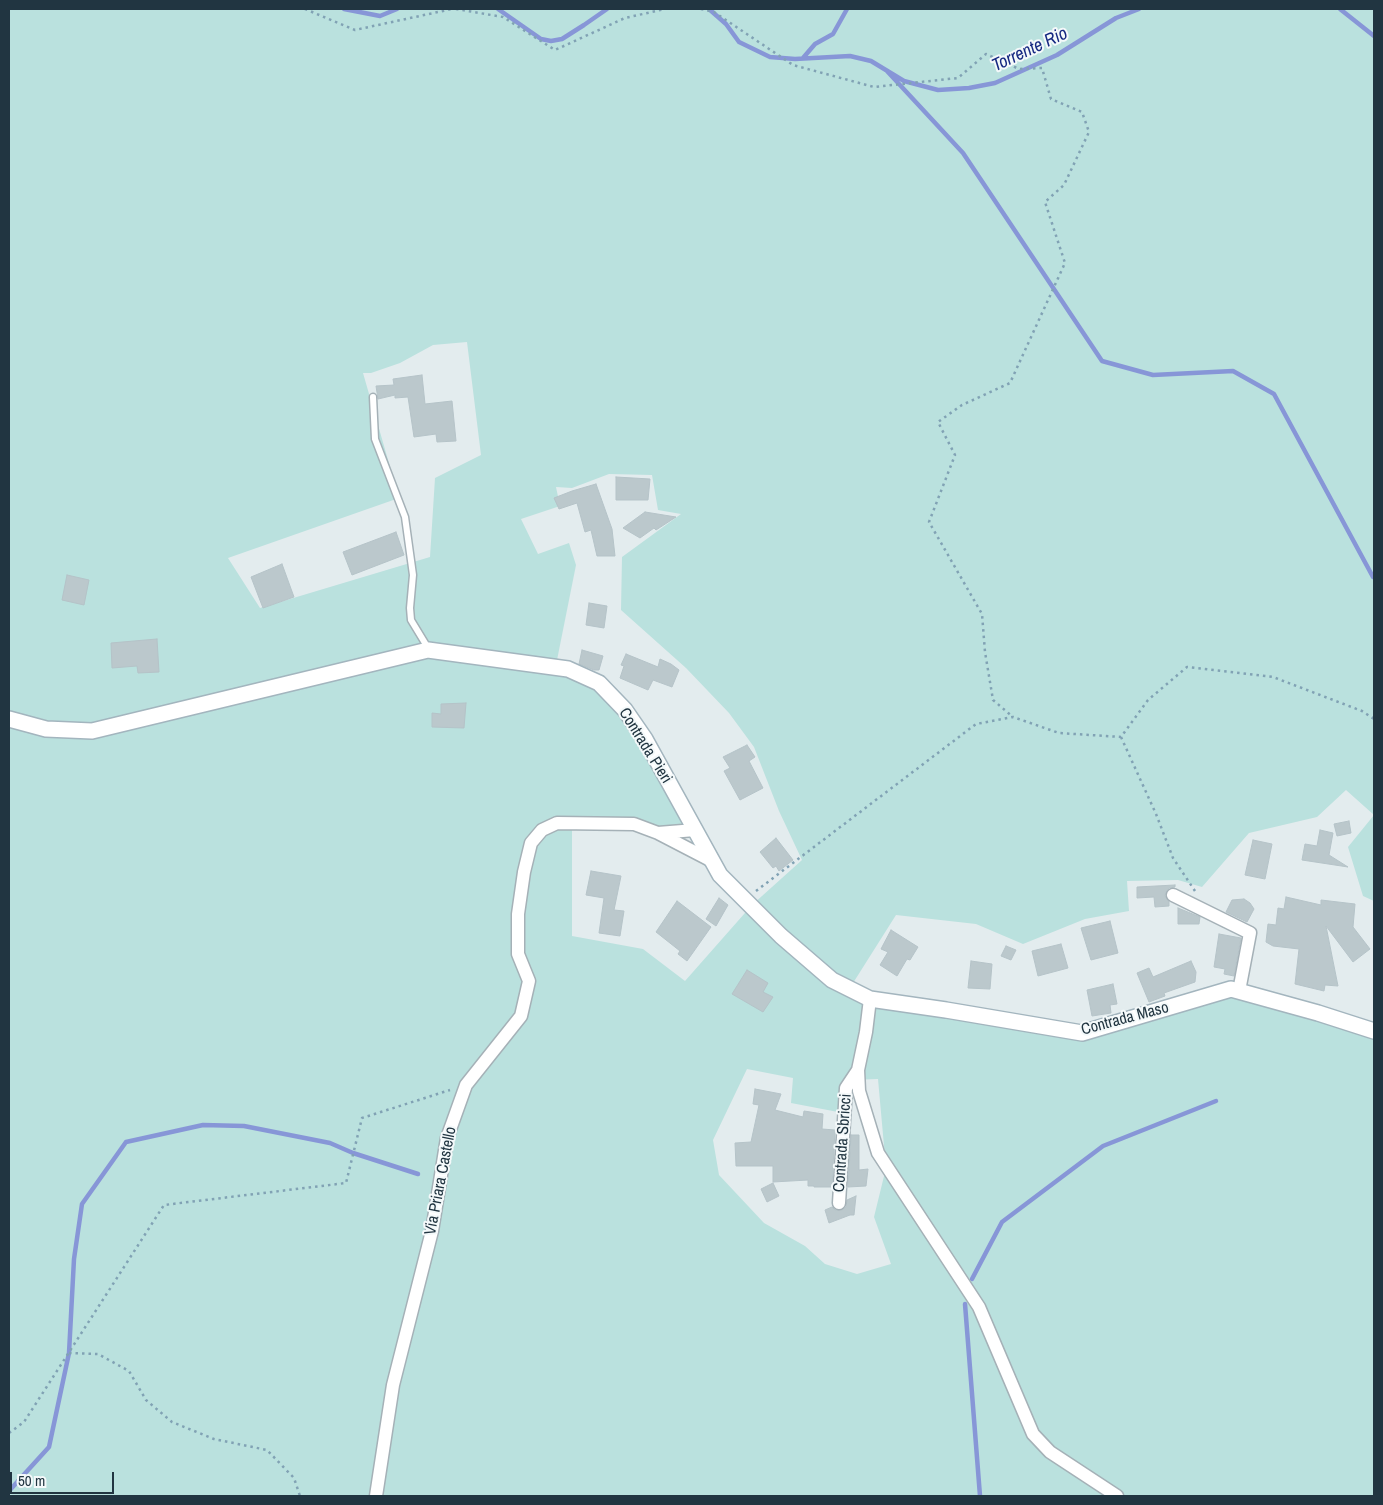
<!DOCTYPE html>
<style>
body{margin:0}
#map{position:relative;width:1383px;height:1505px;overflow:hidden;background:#e3ecee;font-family:"Archivo Narrow",sans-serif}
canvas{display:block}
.frame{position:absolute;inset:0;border:10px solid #213541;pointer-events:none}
.scale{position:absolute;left:10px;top:1472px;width:104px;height:22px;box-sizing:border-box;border:2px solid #213541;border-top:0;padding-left:6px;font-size:15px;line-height:18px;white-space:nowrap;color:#213541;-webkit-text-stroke:4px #f4f9fa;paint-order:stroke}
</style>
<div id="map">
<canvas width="1383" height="1505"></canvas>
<div class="frame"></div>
<div class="scale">50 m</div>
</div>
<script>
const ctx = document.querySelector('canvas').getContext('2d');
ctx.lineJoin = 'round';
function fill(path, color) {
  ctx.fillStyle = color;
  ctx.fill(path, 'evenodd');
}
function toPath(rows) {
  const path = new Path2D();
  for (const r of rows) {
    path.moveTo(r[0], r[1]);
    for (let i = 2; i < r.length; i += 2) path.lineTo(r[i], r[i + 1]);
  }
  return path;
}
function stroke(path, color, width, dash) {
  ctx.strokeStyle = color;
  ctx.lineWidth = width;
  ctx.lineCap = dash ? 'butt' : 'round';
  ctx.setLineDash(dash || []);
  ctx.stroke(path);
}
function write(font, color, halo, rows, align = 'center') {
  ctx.font = font + ' "Archivo Narrow",sans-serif';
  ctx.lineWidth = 4;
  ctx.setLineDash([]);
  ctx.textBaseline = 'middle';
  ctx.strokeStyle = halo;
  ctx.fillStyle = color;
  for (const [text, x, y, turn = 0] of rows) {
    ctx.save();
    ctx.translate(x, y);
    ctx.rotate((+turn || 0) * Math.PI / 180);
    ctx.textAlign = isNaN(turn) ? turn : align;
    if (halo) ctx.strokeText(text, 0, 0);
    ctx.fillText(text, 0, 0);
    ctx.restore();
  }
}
fill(toPath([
 [9,9,1374,9,1374,901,1363,896,1348,847,1374,815,1346,790,1317,817,1249,833,1202,887,1178,880,1127,881,1129,911,1085,919,1023,944,976,924,896,915,848,991,1076,1037,1230,991,1374,1033,1374,1496,9,1496],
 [467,342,481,455,435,478,430,557,260,608,228,558,399,498,363,373,371,373,400,363,433,345],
 [609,474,652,475,658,510,681,514,622,557,621,610,686,668,729,713,754,747,779,811,802,860,752,905,685,981,643,949,572,936,572,818,683,841,688,819,617,701,587,678,555,670,576,565,569,543,538,554,521,519,560,506,556,487,572,488],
 [747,1069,793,1078,791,1103,838,1112,850,1080,878,1079,886,1168,874,1217,891,1264,857,1274,825,1264,805,1246,764,1223,719,1175,713,1140]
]), '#bae1de');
stroke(toPath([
 [344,9,380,16,397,9],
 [498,9,541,39,551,41,562,39,584,25,607,9],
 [709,9,726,24,739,42,770,57,795,59,850,56,871,61,904,81,938,90,969,88,995,83,1057,55,1116,18,1139,9],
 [1340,9,1374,36],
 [803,58,815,44,833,34,847,9],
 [887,71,963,153,1102,361,1153,375,1233,371,1274,394,1373,577],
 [972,1279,1002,1222,1103,1146,1216,1101],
 [965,1304,980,1496],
 [9,1491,49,1447,69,1353,74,1259,82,1204,126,1142,203,1125,244,1126,330,1143,353,1153,418,1174]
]), '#8796d7', 4.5);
const building = toPath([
 [422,375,425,404,452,401,456,441,437,442,436,434,414,437,408,397,395,398,395,395,378,399,376,386,394,385,393,379,422,375],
 [616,477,650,479,648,500,616,500,616,477],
 [596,484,612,529,615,556,597,556,591,530,585,532,577,503,559,509,554,498,572,491,596,484],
 [645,512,676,517,656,530,654,528,640,538,623,528,645,512],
 [396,532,404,555,352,575,343,552,396,532],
 [282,564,294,597,263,608,251,577,282,564],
 [67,575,89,580,84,605,62,600,67,575],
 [589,603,607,606,604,628,586,625,589,603],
 [157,639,159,672,138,673,137,666,112,668,111,643,157,639],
 [582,650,603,656,599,670,594,670,579,664,582,650],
 [626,654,658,667,660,659,671,664,679,670,672,687,653,680,648,690,620,678,624,666,621,665,626,654],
 [466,703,464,728,432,727,432,713,441,714,441,704,466,703],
 [747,745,755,757,749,761,763,788,740,800,724,771,730,768,723,757,747,745],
 [1349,821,1351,833,1337,836,1334,824,1349,821],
 [1320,830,1333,833,1329,855,1348,867,1302,860,1305,844,1317,846,1320,830],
 [776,838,793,860,779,871,776,866,773,868,760,852,776,838],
 [1253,840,1272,844,1265,879,1245,875,1253,840],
 [591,871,621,876,614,910,624,911,620,936,599,933,604,898,586,895,591,871],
 [1175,885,1175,887,1169,888,1166,892,1165,896,1169,902,1169,906,1155,907,1154,897,1137,898,1137,887,1175,885],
 [1286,897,1321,905,1321,900,1355,904,1353,927,1370,949,1353,962,1326,926,1338,986,1325,985,1324,991,1295,984,1299,949,1273,946,1266,942,1268,924,1276,925,1278,908,1284,909,1286,897],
 [719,898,728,905,716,926,706,919,719,898],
 [1244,899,1250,903,1254,909,1247,922,1226,912,1232,900,1244,899],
 [677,901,711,927,687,961,678,954,680,951,656,932,677,901],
 [1178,908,1200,917,1199,924,1178,924,1178,908],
 [1110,921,1118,953,1091,960,1081,928,1110,921],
 [891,930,918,947,910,960,907,959,897,976,880,965,888,952,881,949,891,930],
 [1219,934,1241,938,1234,976,1224,974,1225,969,1214,967,1219,934],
 [1061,944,1068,968,1038,976,1032,951,1061,944],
 [1006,946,1016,950,1011,960,1001,956,1006,946],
 [971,961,992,964,990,989,968,988,971,961],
 [1191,961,1196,972,1195,982,1164,993,1165,996,1149,1002,1137,973,1149,968,1153,977,1191,961],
 [747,970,768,983,763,992,773,997,763,1012,732,994,747,970],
 [1113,984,1117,1004,1110,1005,1111,1013,1092,1016,1087,990,1113,984],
 [755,1089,781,1094,775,1110,803,1117,804,1111,823,1114,822,1129,835,1130,832,1187,814,1187,814,1186,808,1186,808,1180,773,1182,773,1166,736,1166,735,1143,751,1142,759,1105,753,1104,755,1089],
 [851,1135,859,1135,859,1170,868,1169,866,1186,848,1187,851,1135],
 [773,1183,779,1196,767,1202,761,1189,773,1183],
 [856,1196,854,1215,850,1215,829,1223,825,1210,832,1207,835,1210,842,1210,846,1207,847,1200,856,1196]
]);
fill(building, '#bbc8cc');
stroke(building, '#b5c3c8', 1);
const lane = toPath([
 [373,397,375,439,405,517,413,575,410,608,411,620,428,648]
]);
const street = toPath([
 [658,833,695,830],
 [1173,895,1250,933,1239,991],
 [858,1070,859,1091,878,1153,979,1307,1033,1434,1050,1452,1117,1496],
 [839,1203,846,1088,858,1070,866,1032,870,999],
 [376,1496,393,1385,432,1231,447,1138,466,1085,521,1016,529,981,518,954,518,914,524,872,531,843,542,830,557,823,634,824,658,833,712,861]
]);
const secondary = toPath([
 [9,719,46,729,92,731,428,650,568,669,599,683,625,710,645,739,720,875,781,936,832,980,870,999,946,1010,1082,1033,1231,989,1318,1013,1374,1031]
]);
stroke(lane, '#a5b1b7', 9);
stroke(street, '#a5b1b7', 15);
stroke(secondary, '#a3b5be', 18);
stroke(toPath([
 [305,9,355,30,452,9],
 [456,9,503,17,555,50,625,18,665,9],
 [701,9,714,12,793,65,874,87,958,78,986,54,1019,69,1042,68,1051,99,1082,112,1089,132,1064,185,1045,202,1065,263,1010,383,962,405,938,422,955,455,929,522,982,614,985,652,993,700,1013,717],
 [1121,737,1156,814,1173,858,1195,891],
 [756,891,976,724,1013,717,1059,733,1121,737,1148,700,1187,667,1273,677,1362,711,1374,719],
 [69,1353,98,1354,129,1371,146,1400,172,1422,214,1439,267,1450,294,1478,300,1496],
 [9,1433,24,1422,164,1205,346,1183,362,1118,450,1090]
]), '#81a2b4', 2.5, [2.5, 4]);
stroke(lane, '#fff', 6);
stroke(street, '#fff', 12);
stroke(secondary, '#fff', 15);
write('16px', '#213541', '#f4f9fa', [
 ["Contrada Pieri",645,746,58],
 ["Contrada Maso",1125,1019,-15],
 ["Contrada Sbricci",843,1143,-86],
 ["Via Priara Castello",441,1181,-79]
]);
write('italic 18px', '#162982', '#f4f9fa', [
 ["Torrente Rio",1030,50,-25]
]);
</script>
